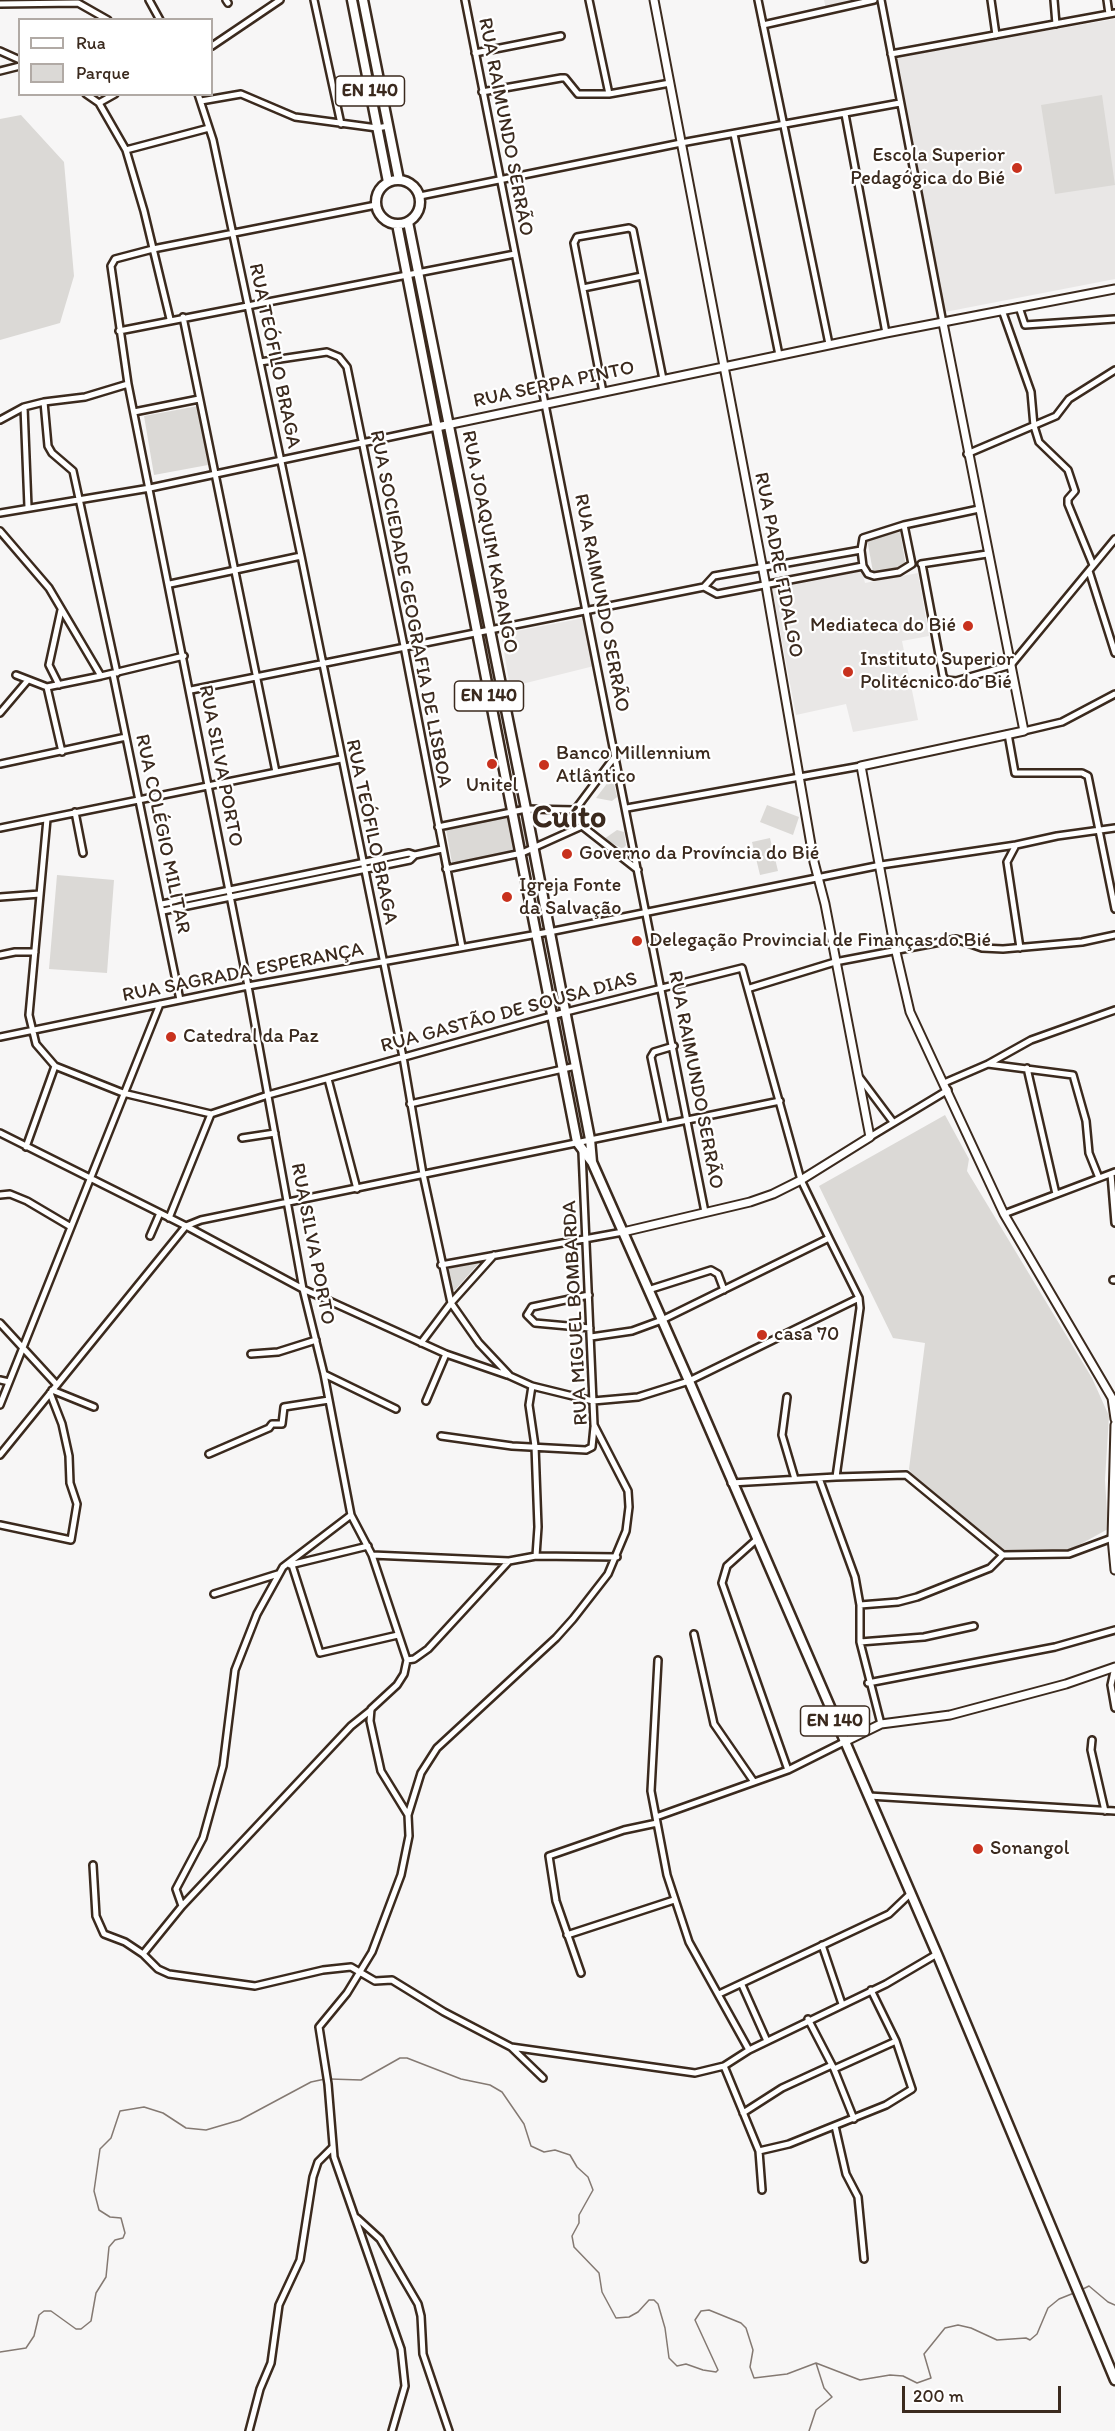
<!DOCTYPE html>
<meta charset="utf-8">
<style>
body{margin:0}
#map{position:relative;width:1115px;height:2431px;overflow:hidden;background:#f7f6f6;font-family:Itim,sans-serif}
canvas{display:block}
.legend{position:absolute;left:18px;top:18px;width:195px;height:78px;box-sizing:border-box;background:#fff;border:2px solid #b1aaa5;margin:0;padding:8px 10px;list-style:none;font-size:18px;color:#3b2a1e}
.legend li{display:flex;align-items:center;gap:12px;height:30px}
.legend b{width:30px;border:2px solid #b1aaa5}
.scale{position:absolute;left:902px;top:2386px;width:159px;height:27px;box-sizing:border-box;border:3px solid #3b2a1e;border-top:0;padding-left:8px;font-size:18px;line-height:21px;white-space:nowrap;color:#3b2a1e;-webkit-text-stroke:4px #fff;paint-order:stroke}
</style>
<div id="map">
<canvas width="1115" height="2431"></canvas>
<ul class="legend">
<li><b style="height:8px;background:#fff"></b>Rua</li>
<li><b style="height:16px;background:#dbd9d6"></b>Parque</li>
</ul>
<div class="scale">200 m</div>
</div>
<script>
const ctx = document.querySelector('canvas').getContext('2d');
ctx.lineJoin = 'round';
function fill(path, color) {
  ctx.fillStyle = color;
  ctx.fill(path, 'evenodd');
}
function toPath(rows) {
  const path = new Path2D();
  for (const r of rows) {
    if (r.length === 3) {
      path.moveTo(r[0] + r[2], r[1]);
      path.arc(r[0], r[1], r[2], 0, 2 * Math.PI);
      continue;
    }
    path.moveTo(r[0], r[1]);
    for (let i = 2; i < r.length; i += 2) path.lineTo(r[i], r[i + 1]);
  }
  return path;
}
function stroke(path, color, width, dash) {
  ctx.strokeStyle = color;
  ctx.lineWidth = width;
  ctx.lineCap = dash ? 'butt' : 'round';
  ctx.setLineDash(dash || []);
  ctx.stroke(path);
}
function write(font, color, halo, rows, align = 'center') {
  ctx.font = font + ' Itim,sans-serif';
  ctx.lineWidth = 4.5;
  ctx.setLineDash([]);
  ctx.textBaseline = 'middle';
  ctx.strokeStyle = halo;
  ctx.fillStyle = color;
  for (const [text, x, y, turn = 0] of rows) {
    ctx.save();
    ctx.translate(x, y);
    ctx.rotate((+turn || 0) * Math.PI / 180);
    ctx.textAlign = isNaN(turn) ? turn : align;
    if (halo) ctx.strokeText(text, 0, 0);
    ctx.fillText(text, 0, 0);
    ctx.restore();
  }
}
fill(toPath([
 [824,0,862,0,826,9],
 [1115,19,1115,279,945,312,897,56],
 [862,571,865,583,918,573,929,636,902,641,918,720,853,732,846,704,796,715,772,589],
 [584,618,594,666,510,687,501,634]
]), '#e9e7e6');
fill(toPath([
 [1102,95,1115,185,1055,194,1041,105],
 [21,115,64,162,74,276,60,323,0,340,0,119],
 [198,406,208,465,154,475,144,416],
 [900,532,906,566,873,572,867,539],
 [609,781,614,784,617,797,612,801,596,798],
 [767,805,799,817,793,835,760,822],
 [510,817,515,851,452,863,446,829],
 [521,817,524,819,529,844,527,846,524,845,519,819],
 [617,830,624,832,626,845,623,849,604,839],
 [770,838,778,871,760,875,752,842],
 [57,875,114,880,107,973,49,969],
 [945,1115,969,1159,967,1171,1092,1378,1109,1416,1105,1480,1108,1529,1068,1551,1003,1551,913,1477,909,1469,925,1343,893,1338,819,1186],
 [479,1263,455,1290,452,1290,446,1269]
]), '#dbd9d6');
stroke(toPath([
 [330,2079,361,2080,400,2058,407,2058,461,2079,490,2085,502,2092,524,2124,531,2146,544,2152,555,2150,570,2155,577,2167,588,2177,593,2190,579,2215,579,2223,572,2236,574,2247,599,2273,602,2292,616,2318,629,2317,638,2312,649,2300,654,2300,658,2304,665,2328,669,2358,677,2366,686,2364,703,2370,716,2372,718,2370,695,2320,701,2311,709,2310,741,2323,746,2328,753,2350,750,2367,754,2378,787,2374,816,2363,860,2380,890,2375,903,2376,917,2383,931,2378,924,2354,945,2328,958,2325,971,2328,997,2340,1026,2338,1030,2340,1037,2334,1048,2308,1059,2299,1074,2293],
 [1081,2290,1089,2286,1108,2302,1115,2305],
 [0,2352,26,2348,34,2336,39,2315,44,2311,51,2311,76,2329,81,2329,91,2321,96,2293,106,2277,109,2247,115,2240,123,2238,125,2233,121,2218,110,2217,99,2210,94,2191,100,2149,111,2138,120,2111,144,2107,163,2113,186,2128,206,2130,240,2120,311,2082,325,2079],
 [809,2431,816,2410,832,2397,824,2388,816,2363]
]), '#847972', 1.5);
const minor = toPath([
 [149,0,160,20],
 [226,0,228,3],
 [314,0,341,124],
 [465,0,705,1212],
 [589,0,609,94],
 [758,0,829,344],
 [881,0,943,323],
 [991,0,996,35],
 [1054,0,1056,24],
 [1107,0,1109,14],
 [0,4,78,3,108,20],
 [763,25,874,0],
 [212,46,280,0],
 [0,51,20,60],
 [475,53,561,36],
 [891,54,1115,13],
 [0,71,20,66],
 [482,92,561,78,565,78,578,94,609,94,670,83],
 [86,94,99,103,126,150,144,211,170,319],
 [198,94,213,140,301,556,403,1057,423,1174,451,1303,479,1343,510,1376,532,1386,593,1401,638,1397,689,1381,859,1298,829,1238,662,1320,632,1331,591,1337],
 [201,101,241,94,295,117,377,128,388,126],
 [99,103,115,94],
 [845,114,886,333],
 [734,134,779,355],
 [126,150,209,128],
 [420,196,681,143,900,103],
 [376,205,153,249,115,259,111,266,128,384,248,986,303,1289,324,1374,351,1515,372,1555,407,1660,404,1674,397,1685,371,1709,370,1721,381,1771,408,1815,409,1836,401,1875,372,1952,347,1993,319,2027,328,2084,334,2157,401,2349,405,2386,392,2431],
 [583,288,642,276],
 [1019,307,1025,325,1115,319],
 [1002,310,1031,392,1034,426,1039,442,1068,470,1075,491,1068,499,1068,504,1093,565],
 [183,317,276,772],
 [119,331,515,254],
 [260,362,327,352,339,357,347,367,404,646,462,947],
 [603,392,574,243,577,237,629,228,633,230,663,379],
 [44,402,48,446,52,453,73,471,117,673],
 [24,407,28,507],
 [134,412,199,399],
 [0,420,24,407,44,402,85,397,128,384],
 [967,454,1056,416,1069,399,1115,370],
 [0,513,150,488,437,427],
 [904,525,912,564,899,572,874,576,868,574,863,566,717,594,704,587,714,576,861,550,863,538,904,525],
 [904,525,979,509],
 [0,531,49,588,101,676,184,656],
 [861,550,863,566],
 [921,564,987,554],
 [922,564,943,676,946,680,956,681,1011,665,1115,539],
 [1089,571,1115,653],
 [170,584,301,556],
 [113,674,180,1000],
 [16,675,47,687,101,676],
 [59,685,49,665,61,610],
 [47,687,62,752],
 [191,690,704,587],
 [0,713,28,680],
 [1024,731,1062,722,1115,694],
 [1008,734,1015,773,1082,773,1088,776,1115,909],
 [0,764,126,737],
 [627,808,861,766],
 [575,810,582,826],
 [75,812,83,853],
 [47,819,29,1015,36,1044,55,1066,123,1093,211,1114,268,1095,566,1012,742,968,801,1180,829,1238],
 [438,827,526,809,575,810,616,755],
 [0,828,341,759],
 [446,869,522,853,582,826,638,870],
 [0,897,40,894],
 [162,904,409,853,415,855,442,849],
 [163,911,410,860,415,855],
 [1020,948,1007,862,1016,845,1057,836,1115,828],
 [0,955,15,952,35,952],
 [750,988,835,962,956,939,982,948,1003,949,1082,942,1115,935],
 [0,1037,248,986,549,932,881,865,1016,845],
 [988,1064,1073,1075,1086,1121,1089,1153,1099,1178],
 [1027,1068,1056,1194],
 [860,1078,893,1122],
 [328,1079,357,1189],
 [944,1083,988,1064,1031,1040,1115,1010],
 [410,1104,576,1066],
 [665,1124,651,1057,654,1052,674,1046],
 [0,1133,186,1226,303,1289,446,1354,507,1375],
 [870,1137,948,1090],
 [242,1138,275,1133],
 [26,1147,55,1066],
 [1111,1174,1115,1223],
 [0,1195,10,1194,27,1201,71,1227],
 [1004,1214,1115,1172],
 [169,1218,211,1114],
 [150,1236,160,1213],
 [441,1265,623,1232],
 [1113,1280,1115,1280],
 [648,1290,711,1270,718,1274,724,1290],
 [589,1295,532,1307,527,1315,535,1323,590,1328],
 [0,1323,57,1385],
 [421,1343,451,1303,494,1255],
 [251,1354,278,1352,316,1340],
 [324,1374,396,1409],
 [0,1380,9,1382],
 [532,1386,529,1405,535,1446,538,1527,536,1556],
 [52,1390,94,1407],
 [787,1397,782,1435,795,1479],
 [426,1401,446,1354],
 [0,1405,160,1004],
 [441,1436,512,1446,586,1450,592,1447,594,1427],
 [209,1454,269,1428,272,1424,282,1424,284,1407,329,1400],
 [0,1455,186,1226,201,1220,780,1101],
 [836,1477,906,1475,1003,1555,1069,1554,1112,1538],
 [819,1478,855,1577,860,1605,860,1642,881,1724],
 [731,1483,836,1477,860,1308,859,1298],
 [0,1525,71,1540,77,1504,70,1483,69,1456,62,1424,50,1393],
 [756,1540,727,1566,722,1583,788,1770],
 [372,1555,509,1561,428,1649,414,1659,407,1660],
 [509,1561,536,1556,617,1557],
 [290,1565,368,1546],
 [292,1565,320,1653,398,1635],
 [214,1594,278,1574],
 [860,1605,898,1602,917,1597,990,1568,1003,1555],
 [694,1634,714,1724,754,1782],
 [860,1642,924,1637,974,1626],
 [658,1660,651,1791,667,1875,689,1942,749,2050],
 [1115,1667,1111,1685,1115,1708],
 [868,1683,1055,1647,1115,1630],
 [1092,1740,1091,1750,1105,1811],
 [869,1796,1115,1811],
 [408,1815,421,1773,437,1748,556,1638,573,1619,608,1574,626,1531,629,1507,628,1491,594,1425,582,1152],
 [656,1817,788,1770,844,1742],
 [93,1865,96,1916,104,1934,125,1942,143,1954,158,1969,169,1974,255,1986,323,1970,351,1967,375,1981,392,1980,444,2012,511,2047,695,2073,724,2066,749,2050,886,1984,937,1954],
 [182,1906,176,1889,203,1838,223,1766,235,1670,257,1614,283,1567,351,1515],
 [567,1935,674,1900],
 [822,1945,842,2004],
 [143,1954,182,1906,351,1726,371,1710],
 [581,1973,556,1901,549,1856,624,1830,657,1823],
 [742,1985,767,2041],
 [719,1994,889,1914,911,1893],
 [808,2019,834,2069,854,2119],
 [512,2048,543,2078],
 [724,2066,759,2151,789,2144,886,2105,912,2089,896,2041,871,1990],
 [834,2069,896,2041],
 [743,2113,782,2088,832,2065],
 [835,2126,846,2174,858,2197,864,2259],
 [759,2151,762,2190],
 [357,2218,380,2239,418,2304,421,2316,423,2354,449,2431],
 [249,2431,260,2389,271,2363,279,2305,300,2260,313,2177,318,2162,332,2148]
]);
const tertiary = toPath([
 [943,323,1024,731,861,766,893,939,910,1012,1004,1214,1112,1398,1115,1419],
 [437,427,886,333,1115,289],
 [623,1232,750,1202,773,1194,801,1180,870,1137,825,904,814,862,766,586,654,0],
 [1115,1425,1112,1538,1115,1570],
 [844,1742,881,1724,950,1715,1066,1684,1115,1667]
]);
const primary = toPath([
 [352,0,388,182],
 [363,0,399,180],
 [398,202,22],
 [408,222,526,809,590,1139,592,1162],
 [397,224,577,1142,592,1162,689,1381,937,1954,1115,2380]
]);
stroke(minor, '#3b2a1e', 10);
stroke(tertiary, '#3b2a1e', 11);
stroke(primary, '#3b2a1e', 13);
stroke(minor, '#fff', 5);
stroke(tertiary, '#fff', 7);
stroke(primary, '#fff', 8);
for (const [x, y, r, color] of [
 [1017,168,6,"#c8321e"],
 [968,626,6,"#c8321e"],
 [848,672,6,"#c8321e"],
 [492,764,6,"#c8321e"],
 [544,765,6,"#c8321e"],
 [567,854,6,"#c8321e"],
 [507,897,6,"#c8321e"],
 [637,941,6,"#c8321e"],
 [171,1037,6,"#c8321e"],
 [762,1335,6,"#c8321e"],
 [978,1849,6,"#c8321e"]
]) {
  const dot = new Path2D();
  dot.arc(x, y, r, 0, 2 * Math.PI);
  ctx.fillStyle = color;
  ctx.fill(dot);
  stroke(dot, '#fff', 2);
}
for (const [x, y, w] of [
 [370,91,69],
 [489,696,69],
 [835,1721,69]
]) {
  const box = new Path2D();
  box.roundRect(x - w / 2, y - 15, w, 30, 4.5);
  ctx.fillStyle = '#fff';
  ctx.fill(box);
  stroke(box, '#3b2a1e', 1.5);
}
write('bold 18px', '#3b2a1e', null, [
 ["EN 140",370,91],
 ["EN 140",489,696],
 ["EN 140",835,1721]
]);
write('20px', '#3b2a1e', '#fff', [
 ["RUA RAIMUNDO SERRÃO",505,127,79],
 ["RUA TEÓFILO BRAGA",274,356,78],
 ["RUA SERPA PINTO",554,385,-12],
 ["RUA JOAQUIM KAPANGO",489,542,79],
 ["RUA PADRE FIDALGO",778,565,79],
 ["RUA RAIMUNDO SERRÃO",601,603,79],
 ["RUA SOCIEDADE GEOGRAFIA DE LISBOA",410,609,79],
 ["RUA SILVA PORTO",220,766,79],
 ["RUA TEÓFILO BRAGA",371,832,78],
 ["RUA COLÉGIO MILITAR",162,834,78],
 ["RUA SAGRADA ESPERANÇA",243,973,-11],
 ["RUA GASTÃO DE SOUSA DIAS",509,1013,-15],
 ["RUA RAIMUNDO SERRÃO",695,1080,79],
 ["RUA SILVA PORTO",312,1244,79],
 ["RUA MIGUEL BOMBARDA",576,1313,-93]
]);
write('20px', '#3b2a1e', '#fff', [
 ["Escola Superior",1005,156,"right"],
 ["Pedagógica do Bié",1005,179,"right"],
 ["Mediateca do Bié",956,626,"right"],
 ["Instituto Superior",860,660],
 ["Politécnico do Bié",860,683],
 ["Banco Millennium",556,754],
 ["Atlântico",556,777],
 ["Unitel",492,786,"center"],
 ["Governo da Província do Bié",579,854],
 ["Igreja Fonte",519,886],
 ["da Salvação",519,909],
 ["Delegação Provincial de Finanças do Bié",649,941],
 ["Catedral da Paz",183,1037],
 ["casa 70",774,1335],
 ["Sonangol",990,1849]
], 'left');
write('bold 32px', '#3b2a1e', '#fff', [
 ["Cuíto",569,819]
]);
</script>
